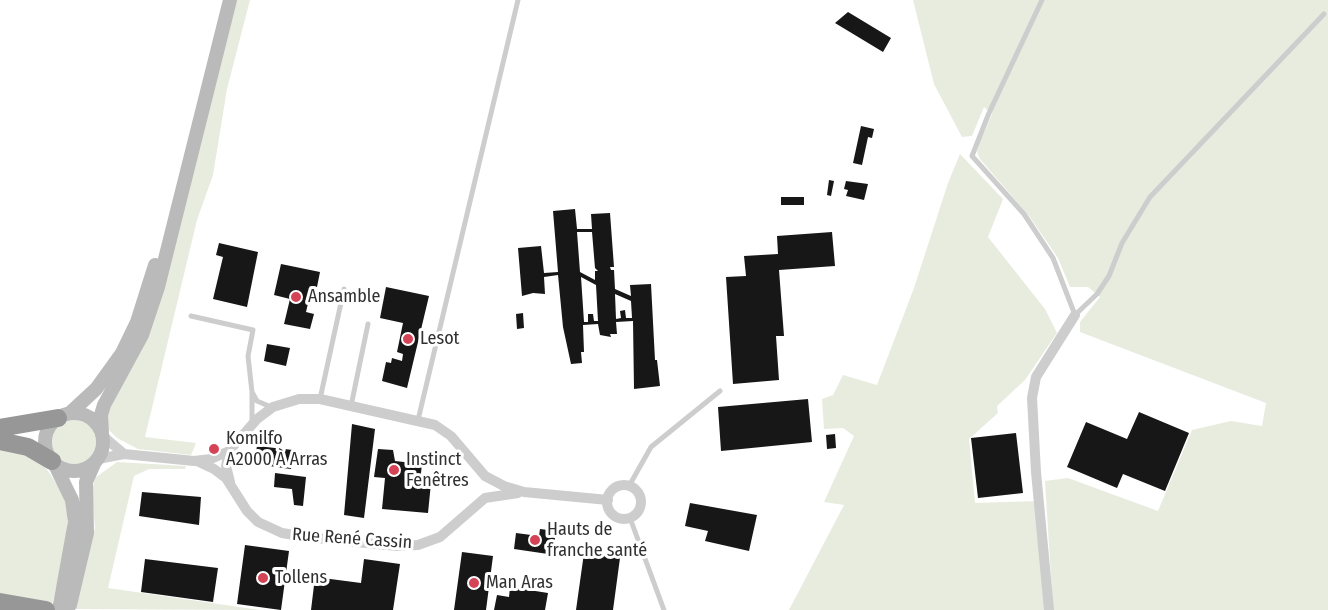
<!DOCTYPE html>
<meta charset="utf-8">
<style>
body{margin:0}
canvas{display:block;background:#fff}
</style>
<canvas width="1328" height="610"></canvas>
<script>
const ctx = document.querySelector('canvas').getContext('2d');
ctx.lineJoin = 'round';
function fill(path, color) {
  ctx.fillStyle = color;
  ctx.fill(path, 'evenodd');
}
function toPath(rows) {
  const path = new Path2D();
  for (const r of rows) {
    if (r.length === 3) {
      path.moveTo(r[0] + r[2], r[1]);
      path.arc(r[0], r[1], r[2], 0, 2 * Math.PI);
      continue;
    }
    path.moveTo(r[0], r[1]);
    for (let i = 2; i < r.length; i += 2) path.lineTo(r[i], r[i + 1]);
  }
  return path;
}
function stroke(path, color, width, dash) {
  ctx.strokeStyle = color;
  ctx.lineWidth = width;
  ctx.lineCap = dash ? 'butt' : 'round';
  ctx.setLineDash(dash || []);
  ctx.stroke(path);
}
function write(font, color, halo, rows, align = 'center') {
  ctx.font = font + ' "Fira Sans Condensed",sans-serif';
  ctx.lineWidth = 6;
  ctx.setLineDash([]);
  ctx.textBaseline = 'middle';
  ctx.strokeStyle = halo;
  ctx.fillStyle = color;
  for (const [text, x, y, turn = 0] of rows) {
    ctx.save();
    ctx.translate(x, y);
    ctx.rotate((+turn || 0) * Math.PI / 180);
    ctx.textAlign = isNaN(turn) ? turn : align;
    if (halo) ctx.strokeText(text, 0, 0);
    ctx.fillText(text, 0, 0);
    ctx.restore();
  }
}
fill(toPath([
 [237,0,250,0,227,89,213,175,197,220,145,437,196,443,191,455,138,449,117,438,108,429,106,418,163,288],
 [913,0,1328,0,1328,610,1053,610,1045,481,1068,478,1158,511,1192,430,1231,421,1262,426,1266,403,1080,332,1080,322,1100,297,1088,287,1070,287,1058,258,1029,216,980,159,977,152,979,144,992,114,984,107,972,136,962,137,934,84],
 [960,154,1003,199,988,237,1045,309,1057,333,1025,380,997,406,998,413,969,439,975,503,1038,501,1047,610,789,610,844,505,824,502,854,436,843,428,824,429,822,399,833,395,843,375,877,385,914,288,948,183],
 [74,442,22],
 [5,446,42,462,64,495,68,511,67,540,52,605,0,596,0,447],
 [117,462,186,466,185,469,149,469,134,476,108,588,260,610,74,609,95,528,92,491,95,478]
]), '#e7ecdf');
fill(toPath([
 [848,12,891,38,883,52,835,23],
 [861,126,874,129,872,138,868,137,862,165,853,163],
 [829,180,834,181,831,196,827,195],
 [846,181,868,184,864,200,846,196,848,190,844,189],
 [781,197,804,197,804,205,781,205],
 [575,209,577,229,592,229,591,214,610,213,614,267,610,267,611,270,614,270,615,289,631,296,630,285,651,284,655,360,657,360,660,386,634,389,633,321,616,322,617,334,610,334,611,337,600,335,598,324,583,325,584,352,581,352,582,363,571,364,563,327,558,275,544,277,545,294,533,293,522,296,518,248,541,246,544,273,558,272,553,211],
 [577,232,592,232,595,268,598,271,595,271,595,280,580,272],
 [581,277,596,285,598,321,594,321,593,314,588,314,588,322,584,322],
 [615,294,631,301,632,318,626,318,625,310,620,311,621,318,616,319],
 [832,232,835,266,779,270,784,336,776,336,779,380,733,384,726,277,746,276,744,256,778,254,777,236],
 [219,243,258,252,247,307,213,299,223,257,216,255],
 [281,264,320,272,317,287,312,286,306,312,314,314,310,329,284,324,290,299,274,295],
 [386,287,429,296,407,388,382,381,386,362,391,363,392,358,402,361,403,354,397,352,403,323,380,318],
 [523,313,524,328,517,329,516,314],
 [267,344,290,348,286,366,264,361],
 [808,399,812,442,721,451,718,407],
 [1139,412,1189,433,1165,491,1123,474,1117,488,1067,467,1086,422,1127,439],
 [352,424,375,429,364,518,344,515],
 [1016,433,1023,493,978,498,971,438],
 [835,434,836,448,827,449,826,435],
 [257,446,293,450,291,469,254,464],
 [378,449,393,450,395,461,422,464,420,482,431,483,428,513,382,509,385,478,374,477],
 [275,473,306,477,303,506,294,505,292,489,274,487],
 [142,492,201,497,199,525,139,516],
 [690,503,757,515,749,551,705,541,708,531,685,526],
 [540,529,556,531,554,545,550,544,548,554,514,549,516,533,539,536],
 [245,545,289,551,281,610,237,604],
 [462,552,493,556,486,610,454,610],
 [584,553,620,558,613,610,576,610],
 [145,559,218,568,213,602,141,592],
 [364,559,400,564,393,610,311,610,315,577,361,583],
 [510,587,548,593,545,610,494,610,497,595,509,597]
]), '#171717');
stroke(toPath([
 [1042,0,989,113,972,156,1024,214,1053,258,1075,315,1097,294,1109,276,1122,243,1150,197,1324,14],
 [191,316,253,330,248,356,252,392],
 [320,399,344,289],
 [351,406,368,324],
 [418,420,518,0],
 [252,423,252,392,257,401,271,407],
 [629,486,651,447,720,391],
 [630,518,664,610]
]), '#cdcdcd', 5);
stroke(toPath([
 [103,436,124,454],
 [229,451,226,466,230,482],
 [98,459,124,454,194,461,211,459,229,451,257,419,273,407,299,399,320,399,435,425,451,436,485,476,504,486,524,492,608,500],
 [197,461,214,469,226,478,247,511,258,522,282,533,306,537,397,546,418,545,440,537,485,498,518,493],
 [624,502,17],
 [1049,610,1036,472,1032,398,1036,377,1075,315]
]), '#cdcdcd', 10);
stroke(toPath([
 [74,442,29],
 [70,413,96,389,122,353,137,322,155,265],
 [102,433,101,415,104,405,142,335,158,287,230,0],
 [55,465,72,500,75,522,59,610],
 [70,605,87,533,86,482,94,464]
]), '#bababa', 14);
stroke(toPath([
 [0,428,58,418],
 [0,441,28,447,52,461],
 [0,602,46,610]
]), '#979797', 18);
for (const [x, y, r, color] of [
 [296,297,6,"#d54456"],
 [408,339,6,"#d54456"],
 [214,449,6,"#d54456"],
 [394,470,6,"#d54456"],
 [535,540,6,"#d54456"],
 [263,578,6,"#d54456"],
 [474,583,6,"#d54456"]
]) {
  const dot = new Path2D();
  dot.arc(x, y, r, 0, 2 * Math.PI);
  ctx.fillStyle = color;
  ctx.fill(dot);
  stroke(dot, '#fff', 2);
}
write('18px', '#303030', '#fff', [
 ["Ansamble",308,297],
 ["Lesot",420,339],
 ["Komilfo",226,439],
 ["A2000 À Arras",226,460],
 ["Instinct",406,460],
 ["Fenêtres",406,481],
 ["Hauts de",547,530],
 ["franche santé",547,551],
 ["Tollens",275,578],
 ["Man Aras",486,583]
], 'left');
write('18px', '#303030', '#fff', [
 ["Rue René Cassin",352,539,4]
]);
</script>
